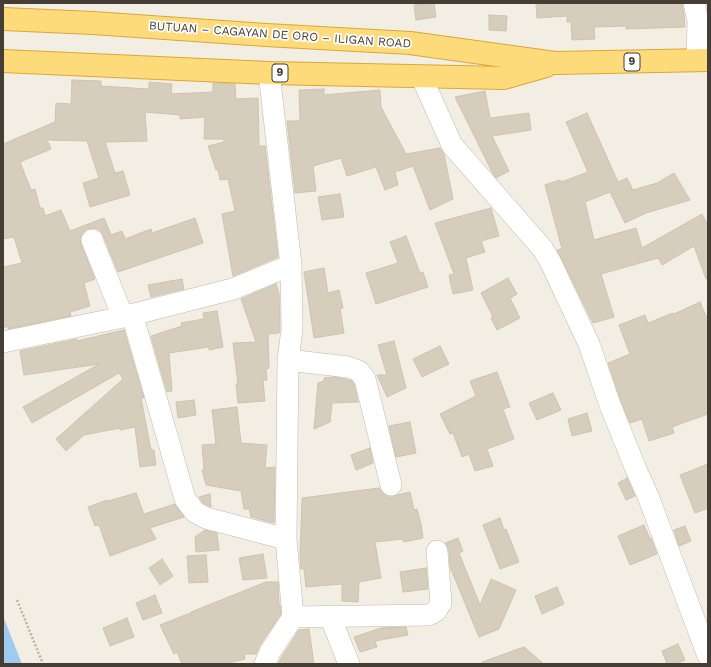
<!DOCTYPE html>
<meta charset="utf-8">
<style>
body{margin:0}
#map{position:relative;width:711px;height:667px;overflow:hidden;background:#f2eee4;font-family:"Work Sans",sans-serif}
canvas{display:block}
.frame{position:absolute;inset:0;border:4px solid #443e34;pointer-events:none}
</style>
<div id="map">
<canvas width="711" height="667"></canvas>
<div class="frame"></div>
</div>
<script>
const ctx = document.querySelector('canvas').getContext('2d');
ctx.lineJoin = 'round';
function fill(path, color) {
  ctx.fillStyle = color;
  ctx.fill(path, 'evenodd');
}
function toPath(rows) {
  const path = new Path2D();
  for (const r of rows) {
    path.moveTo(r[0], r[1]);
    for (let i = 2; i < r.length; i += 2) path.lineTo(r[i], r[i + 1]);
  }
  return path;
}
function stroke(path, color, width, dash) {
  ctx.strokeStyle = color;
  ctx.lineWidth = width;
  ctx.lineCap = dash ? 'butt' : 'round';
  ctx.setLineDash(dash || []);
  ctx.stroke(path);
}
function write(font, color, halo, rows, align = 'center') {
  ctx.font = font + ' "Work Sans",sans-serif';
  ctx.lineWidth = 3.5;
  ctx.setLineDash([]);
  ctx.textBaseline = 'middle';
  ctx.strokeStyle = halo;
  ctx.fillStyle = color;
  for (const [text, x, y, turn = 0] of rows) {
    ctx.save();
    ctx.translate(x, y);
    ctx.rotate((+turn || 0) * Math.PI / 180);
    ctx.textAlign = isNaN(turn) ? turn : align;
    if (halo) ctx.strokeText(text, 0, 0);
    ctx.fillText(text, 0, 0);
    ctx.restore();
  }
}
fill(toPath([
 [3,616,22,664,3,664]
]), '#9fcbef');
const building = toPath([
 [434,3,436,17,416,20,414,5,434,3],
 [536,3,682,3,684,15,685,27,626,29,626,26,594,27,595,39,572,40,571,22,567,22,567,16,537,18,536,3],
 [489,15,507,16,506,31,489,30,489,15],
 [72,80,101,81,101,86,149,89,149,82,172,84,171,94,213,92,213,83,235,84,236,99,258,98,259,146,265,146,278,257,233,276,222,214,235,211,228,179,220,180,218,169,216,170,208,146,224,142,224,139,204,139,205,117,180,119,180,115,145,112,147,141,105,142,115,173,123,171,130,195,90,207,83,183,99,178,87,141,47,140,51,149,20,162,31,190,35,189,40,208,43,208,45,216,61,210,70,231,104,218,111,235,122,231,125,239,151,229,152,233,195,218,203,243,118,272,103,235,99,230,94,228,87,229,82,233,80,239,81,244,95,279,84,283,90,306,70,312,71,316,8,329,8,326,3,328,3,267,22,263,14,237,3,239,3,144,55,122,56,103,71,104,72,80],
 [324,89,324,95,380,90,381,107,406,154,440,148,444,154,453,199,430,210,413,166,395,172,398,185,385,190,376,167,347,176,341,158,313,166,316,191,295,193,287,121,300,121,299,90,324,89],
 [485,91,490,118,529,113,531,130,492,136,509,171,496,178,493,174,455,97,485,91],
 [587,113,618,182,627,178,633,190,657,183,674,173,690,200,646,213,625,223,610,192,585,202,594,240,636,228,642,248,702,214,708,226,708,279,706,279,694,246,662,265,658,258,601,274,614,317,593,323,557,250,562,249,545,185,560,180,561,182,588,172,566,122,587,113],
 [340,194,344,217,322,220,318,197,340,194],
 [491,208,499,236,481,241,485,252,466,258,473,290,453,294,449,275,454,274,435,223,491,208],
 [406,236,420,273,423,272,428,287,376,304,366,273,398,263,390,242,406,236],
 [324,268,328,293,339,290,343,308,340,309,344,333,314,338,304,272,324,268],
 [508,278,517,294,510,298,520,318,497,330,491,318,493,317,481,293,508,278],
 [182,279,184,289,151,297,148,285,182,279],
 [276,284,279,293,280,328,279,333,268,334,269,368,266,369,267,380,263,380,265,401,238,403,236,384,238,384,233,343,256,342,241,299,276,284],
 [700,302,708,321,708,414,672,427,674,433,649,441,642,419,630,423,621,401,608,363,630,354,619,325,645,315,648,323,673,313,674,314,700,302],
 [217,311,223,347,209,350,209,347,169,353,172,391,167,392,151,336,182,326,181,323,204,319,203,313,217,311],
 [124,330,144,398,141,398,151,450,154,450,156,465,140,467,135,427,120,430,120,428,84,435,66,451,56,439,123,379,119,373,32,423,23,407,99,364,24,375,20,351,77,339,77,341,124,330],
 [394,341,406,388,387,397,377,375,387,375,378,345,394,341],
 [440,346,449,364,422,377,413,359,440,346],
 [497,372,510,407,503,409,514,439,487,449,493,466,475,471,469,454,462,457,453,433,450,434,440,414,476,396,470,381,497,372],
 [334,377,345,379,352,381,354,384,358,402,332,403,330,422,314,429,318,383,324,381,324,378,334,377],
 [553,393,561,410,537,420,529,403,553,393],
 [194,400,196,415,178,418,176,402,194,400],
 [237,407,241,443,267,445,265,468,275,467,274,523,251,517,249,509,244,509,241,491,206,485,202,470,204,470,202,445,216,444,212,410,237,407],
 [587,413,592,431,572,436,568,419,587,413],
 [410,422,416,453,396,457,389,426,410,422],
 [370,448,373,463,356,470,351,455,370,448],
 [708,464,708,508,695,513,680,475,708,464],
 [627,478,635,496,626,500,618,483,627,478],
 [379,488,382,493,387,496,387,497,393,497,397,495,410,492,414,510,417,509,421,524,423,538,404,542,403,539,375,542,381,578,359,582,358,602,342,601,342,584,306,587,304,569,301,569,300,556,302,498,379,488],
 [136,493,144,514,175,504,184,517,150,528,156,539,110,556,99,525,95,526,88,507,107,500,108,501,136,493],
 [210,494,211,507,203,503,199,497,210,494],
 [500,518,504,530,506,529,519,562,500,569,483,525,500,518],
 [644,525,650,539,651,538,657,554,630,565,618,536,644,525],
 [685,526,691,541,679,546,674,530,685,526],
 [205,530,217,533,219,550,196,552,195,537,205,530],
 [458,538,463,551,459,553,480,605,491,579,516,590,499,629,479,637,450,567,449,550,447,545,445,543,458,538],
 [263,554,267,578,243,580,239,558,263,554],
 [206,555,208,582,189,583,187,556,206,555],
 [162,559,173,576,160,585,149,568,162,559],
 [426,568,428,589,403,592,400,572,426,568],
 [266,582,278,582,279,605,280,605,281,614,260,645,256,654,244,654,245,659,224,664,182,664,177,652,174,654,160,625,190,613,192,617,191,612,266,582],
 [557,587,564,604,542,614,535,596,557,587],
 [155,595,162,613,143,620,136,603,155,595],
 [127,618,134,637,110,646,103,628,127,618],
 [406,627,408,635,375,641,377,647,360,652,354,637,381,628,406,627],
 [309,629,314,664,278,664,281,658,299,630,309,629],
 [678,644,685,660,676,664,667,664,662,651,678,644],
 [524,647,544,664,483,664,482,662,524,647]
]);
fill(building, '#d6cdbc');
stroke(building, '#cec3ad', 1);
const minor = toPath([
 [694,3,698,21,697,60],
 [269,73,291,265,292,329,288,360,286,539,293,617,429,615,436,611,441,603,437,551],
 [421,76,452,145,542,248,550,261,589,344,610,405,635,467,648,496,708,656],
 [92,240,123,317],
 [132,314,185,499,195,512,206,518,286,539],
 [3,342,123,317,233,289,291,265],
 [288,360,348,367,359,371,365,379,391,485],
 [330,616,349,664],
 [265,664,270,652,293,617]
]);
const trunk = toPath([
 [3,19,93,23,266,35,410,43,555,63,708,60],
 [3,61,269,73,504,78,546,66]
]);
stroke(minor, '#c0b9aa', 22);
stroke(trunk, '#dca733', 24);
stroke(toPath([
 [17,600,43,664]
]), '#bfb398', 2.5, [2, 2]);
stroke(minor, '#fff', 21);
stroke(trunk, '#fedb7a', 22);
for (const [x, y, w] of [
 [632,62,16],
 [280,73,16]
]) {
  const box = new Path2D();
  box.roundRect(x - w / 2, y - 9, w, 18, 3);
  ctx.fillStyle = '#fff';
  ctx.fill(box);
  stroke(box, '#443e34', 1);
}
write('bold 11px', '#443e34', null, [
 ["9",632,62],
 ["9",280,73]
]);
write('12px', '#443e34', '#fff', [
 ["BUTUAN – CAGAYAN DE ORO – ILIGAN ROAD",280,35,4]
]);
</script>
